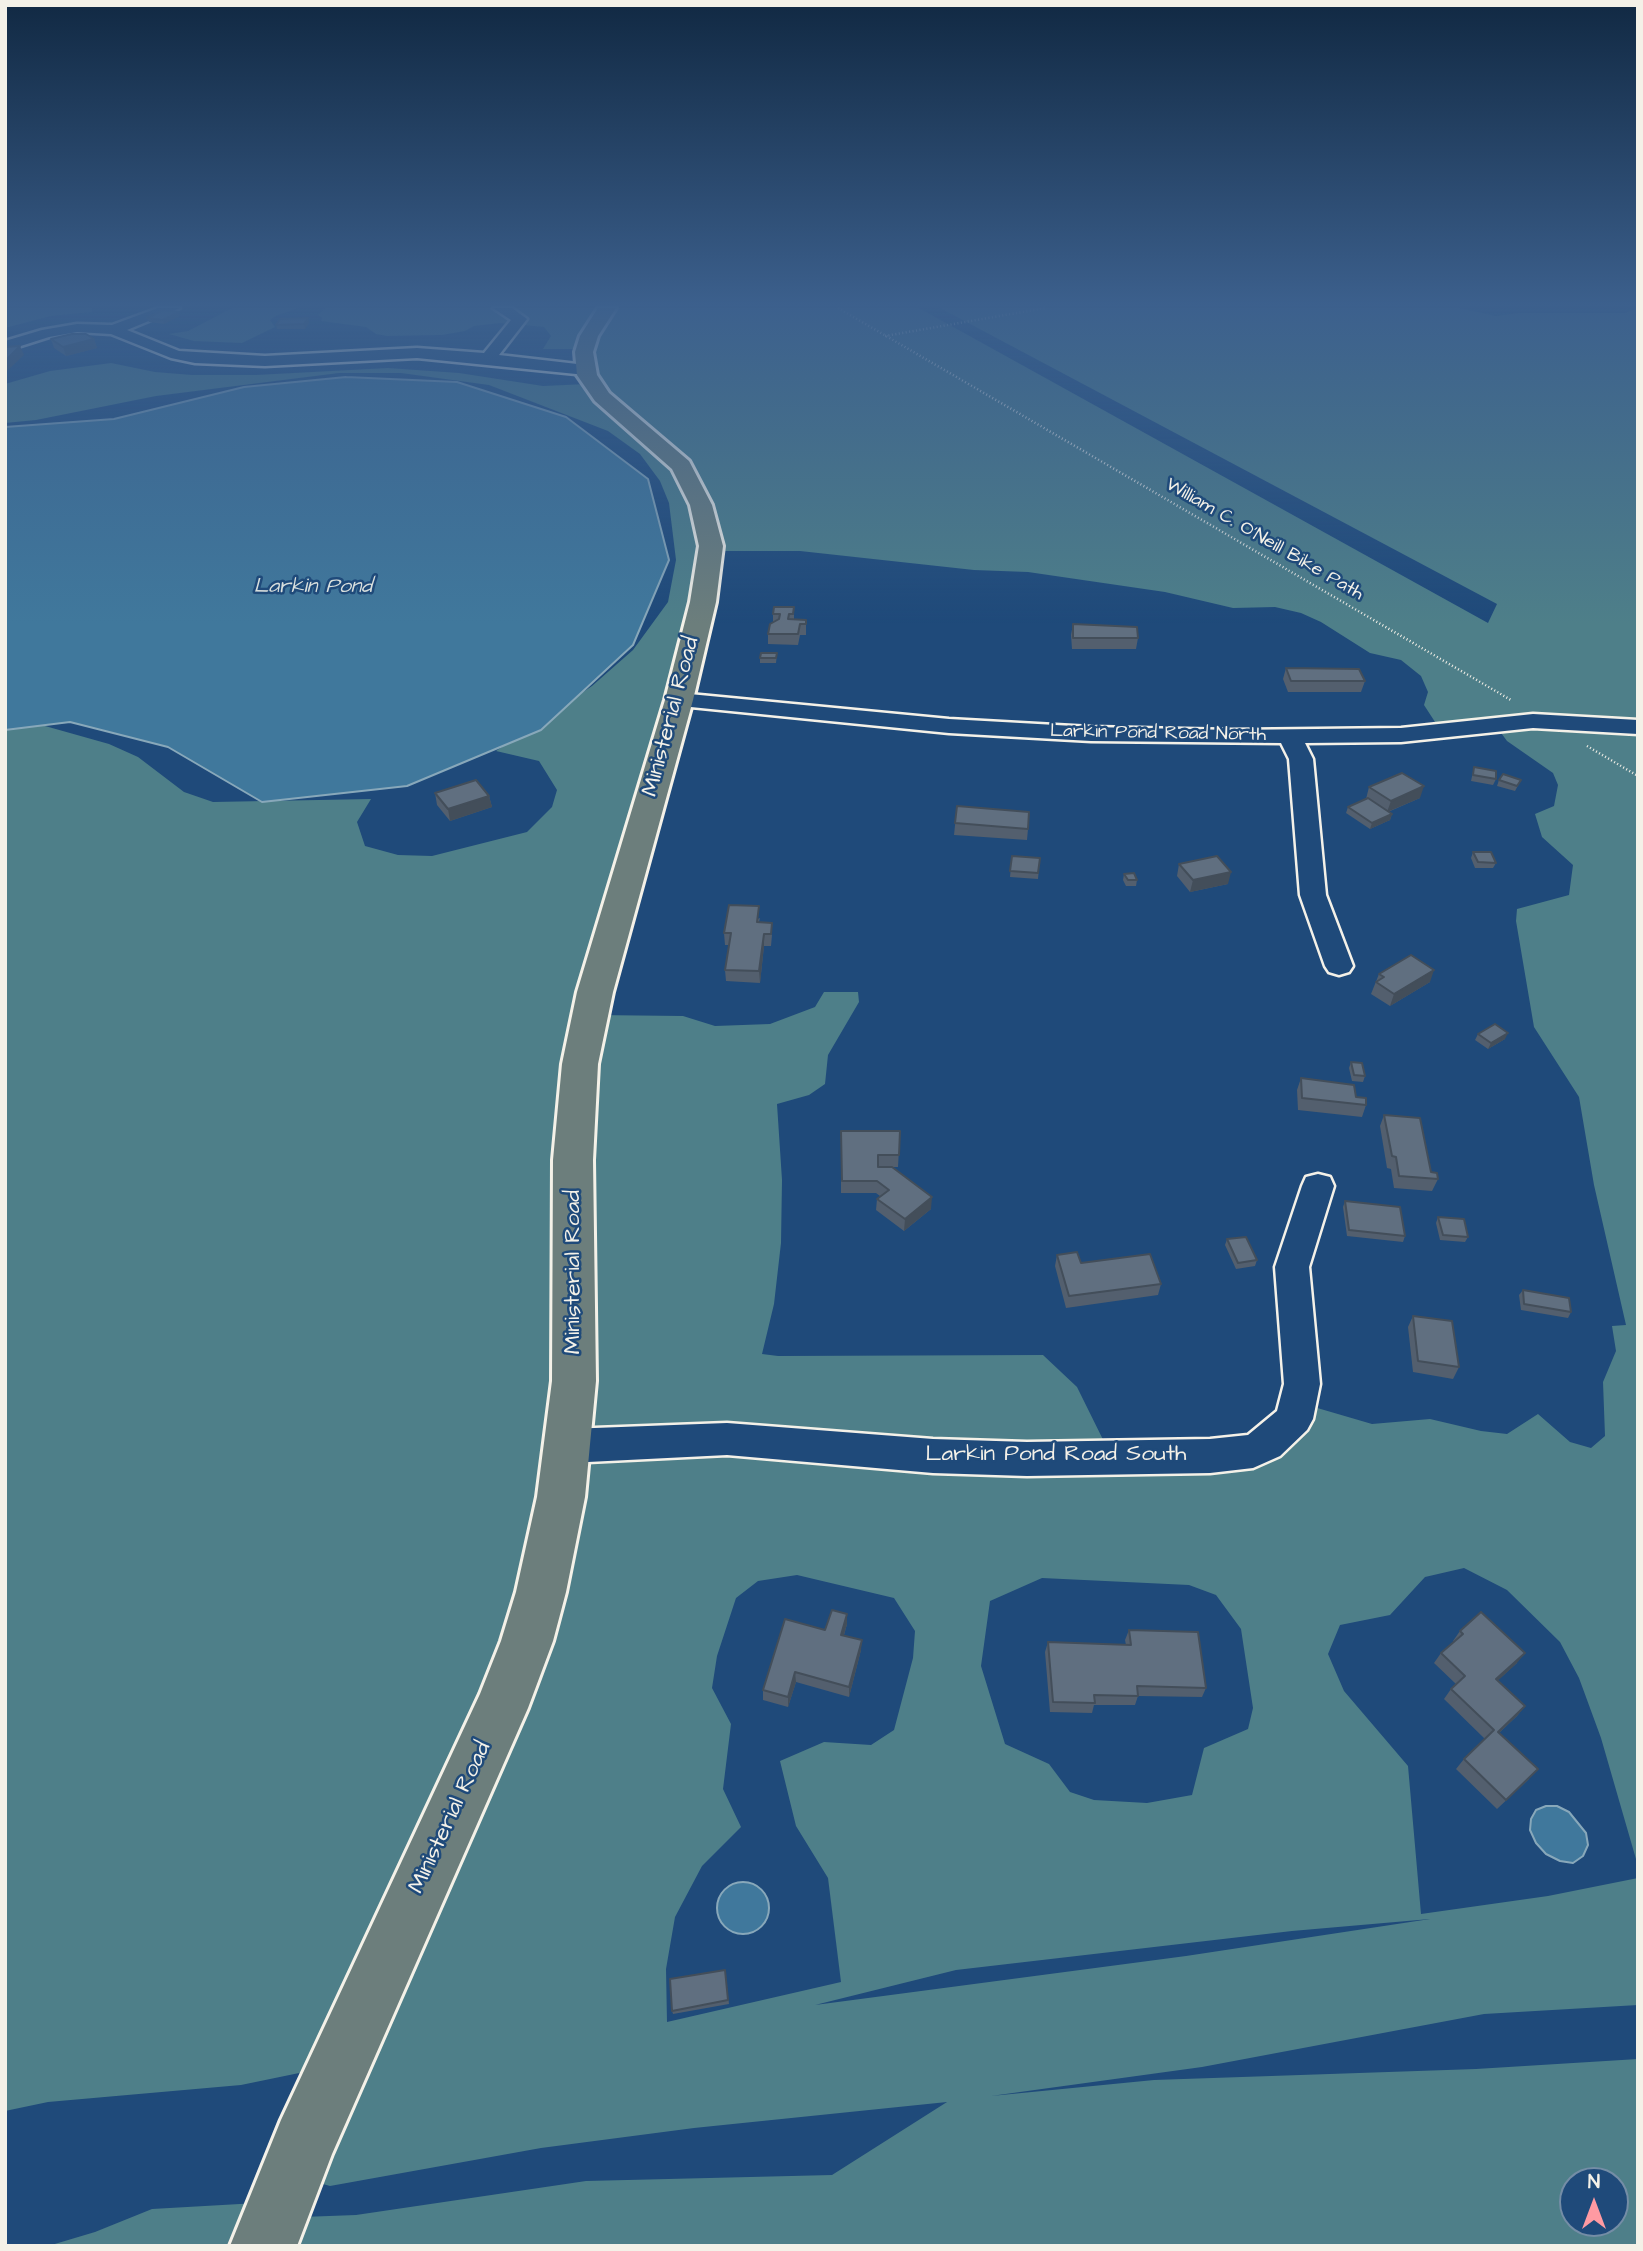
<!DOCTYPE html>
<style>
body{margin:0}
#map{position:relative;width:1643px;height:2251px;overflow:hidden;background:#1f4a7a;font-family:"Architects Daughter",sans-serif}
canvas{display:block}
.frame{position:absolute;inset:0;border:7px solid #f4f1e8;pointer-events:none}
.north{position:absolute;left:1559px;top:2167px;width:70px;height:70px;box-sizing:border-box;background:#1f4a7a;border:2px solid #748da6;border-radius:50%;rotate:0deg;font-size:19px;font-weight:700;line-height:28px;text-align:center;color:#f4f1e8}
.north::after{content:'';display:block;margin:auto;width:24px;height:32px;background:#ff9aa2;clip-path:polygon(50% 0,100% 100%,50% 72%,0 100%)}
</style>
<div id="map">
<canvas width="1643" height="2251"></canvas>
<div class="frame"></div>
<div class="north">N</div>
</div>
<script>
const ctx = document.querySelector('canvas').getContext('2d');
ctx.lineJoin = 'round';
function fill(path, color) {
  ctx.fillStyle = color;
  ctx.fill(path, 'evenodd');
}
function toPath(rows) {
  const path = new Path2D();
  for (const r of rows) {
    if (r.length === 3) {
      path.moveTo(r[0] + r[2], r[1]);
      path.arc(r[0], r[1], r[2], 0, 2 * Math.PI);
      continue;
    }
    path.moveTo(r[0], r[1]);
    for (let i = 2; i < r.length; i += 2) path.lineTo(r[i], r[i + 1]);
  }
  return path;
}
function stroke(path, color, width, dash) {
  ctx.strokeStyle = color;
  ctx.lineWidth = width;
  ctx.lineCap = dash ? 'butt' : 'round';
  ctx.setLineDash(dash || []);
  ctx.stroke(path);
}
function write(font, color, halo, rows, align = 'center') {
  ctx.font = font + ' "Architects Daughter",sans-serif';
  ctx.lineWidth = 5;
  ctx.setLineDash([]);
  ctx.textBaseline = 'middle';
  ctx.strokeStyle = halo;
  ctx.fillStyle = color;
  for (const [text, x, y, turn = 0] of rows) {
    ctx.save();
    ctx.translate(x, y);
    ctx.rotate((+turn || 0) * Math.PI / 180);
    ctx.textAlign = isNaN(turn) ? turn : align;
    if (halo) ctx.strokeText(text, 0, 0);
    ctx.fillText(text, 0, 0);
    ctx.restore();
  }
}
fill(toPath([
 [5,308,92,308,92,312,51,316,5,328],
 [232,308,298,308,276,316,270,320,275,327,242,343,194,341,169,334,188,331],
 [325,308,919,308,1488,623,1497,604,940,308,1459,308,1496,316,1518,313,1625,313,1638,308,1638,1866,1601,1738,1579,1678,1560,1642,1507,1590,1464,1568,1425,1577,1390,1615,1340,1625,1328,1654,1344,1691,1408,1766,1421,1914,1548,1896,1638,1878,1638,2005,1484,2014,1202,2067,991,2096,1154,2080,1476,2069,1638,2059,1638,2246,48,2246,95,2232,152,2209,275,2202,275,2218,356,2215,586,2181,832,2175,947,2102,694,2128,541,2148,330,2186,291,2175,338,2065,241,2085,48,2102,5,2111,5,723,38,724,109,744,138,757,184,792,213,802,371,799,357,822,365,846,398,855,432,856,527,832,552,807,557,790,539,761,496,751,592,686,633,650,668,602,676,560,669,503,660,481,640,454,608,431,489,385,401,373,339,373,156,396,36,420,5,423,5,384,50,371,111,363,155,372,192,375,256,375,388,368,459,373,543,386,587,384,584,349,543,349,551,336,544,327,500,323,474,326,465,331,442,335,387,336,376,334,366,327,321,321,322,318,318,315],
 [722,551,800,551,974,570,1028,572,1165,592,1233,608,1275,607,1301,613,1321,622,1370,653,1401,660,1421,676,1428,692,1424,705,1437,725,1496,726,1507,741,1553,773,1558,785,1554,806,1535,814,1542,837,1573,865,1569,895,1517,909,1516,921,1534,1027,1579,1097,1594,1185,1626,1325,1612,1326,1616,1351,1603,1382,1605,1436,1591,1448,1570,1442,1538,1414,1507,1434,1481,1431,1430,1419,1372,1424,1290,1400,1236,1454,1120,1474,1077,1387,1043,1355,778,1356,762,1354,774,1304,781,1243,782,1180,777,1104,809,1095,825,1084,828,1055,859,1002,858,992,824,992,815,1007,770,1024,715,1026,683,1016,594,1015],
 [797,1575,894,1598,915,1631,913,1658,894,1730,871,1745,824,1742,780,1761,796,1826,828,1878,841,1982,667,2022,666,1969,675,1917,702,1866,741,1827,723,1789,731,1724,712,1688,717,1656,736,1598,758,1581],
 [1042,1578,1189,1585,1216,1595,1241,1629,1253,1708,1248,1729,1204,1748,1192,1795,1147,1803,1094,1800,1070,1792,1049,1764,1005,1744,981,1666,990,1601],
 [1430,1919,1186,1956,815,2005,956,1970,1292,1931],
 [1573,2181,1615,2181,1615,2223,1573,2223]
]), '#4e7f89');
const water = toPath([
 [346,377,457,382,566,417,648,479,669,560,633,645,541,730,407,786,262,802,168,747,70,722,5,730,5,427,114,419,244,387,346,377],
 [1546,1806,1557,1806,1569,1812,1586,1833,1588,1845,1583,1856,1573,1863,1560,1861,1546,1854,1536,1843,1530,1830,1531,1819,1536,1810,1546,1806],
 [743,1908,26]
]);
fill(water, '#40789c');
stroke(water, '#88a8ba', 2);
const minor = toPath([
 [158,308,180,308,127,330,179,351,265,356,417,348,484,353,511,320,493,308,512,308,527,319,499,355,586,365,594,370,586,375,417,358,265,366,195,363,171,358,111,334,77,332,49,337,5,351,5,341,42,330,77,324,112,325,158,308],
 [679,693,949,719,1091,727,1232,730,1401,728,1533,714,1638,720,1638,734,1533,728,1401,742,1305,743,1313,759,1326,895,1353,966,1349,972,1339,975,1329,972,1325,966,1300,895,1289,759,1281,743,1091,741,949,733,671,705,668,700,671,695,679,693],
 [1318,1174,1330,1177,1334,1186,1309,1267,1320,1384,1313,1419,1307,1430,1280,1456,1253,1468,1210,1473,1027,1476,933,1473,727,1455,568,1463,555,1458,549,1446,555,1434,568,1429,727,1423,933,1439,1027,1442,1210,1439,1248,1435,1277,1411,1284,1384,1275,1267,1302,1186,1306,1177,1318,1174]
]);
const major = toPath([
 [598,308,616,308,598,336,593,352,597,375,609,393,689,461,712,505,723,546,716,602,693,700,613,992,598,1064,593,1160,596,1381,585,1497,566,1592,553,1641,528,1708,332,2154,297,2246,230,2246,281,2120,480,1694,501,1641,516,1592,537,1497,552,1381,553,1160,562,1064,577,992,665,700,690,602,699,546,690,505,672,469,595,401,577,375,575,352,580,336,598,308]
]);
stroke(minor, '#f4f1e8', 5);
stroke(major, '#f4f1e8', 6);
stroke(toPath([
 [838,308,1511,700],
 [885,336,1045,308],
 [1587,746,1638,776]
]), '#f4f1e8', 2.5, [1, 2.5]);
fill(minor, '#1f4a7a');
fill(major, '#6c7e7c');
fill(toPath([
 [180,316,164,324,149,322,147,318],
 [308,318,309,323,305,329,277,329,276,325],
 [51,339,94,339,97,348,66,356,54,348],
 [794,607,794,619,806,620,806,635,800,635,798,645,768,644,768,634,773,622,773,614],
 [1073,624,1138,638,1136,649,1072,649,1071,635],
 [777,653,776,663,760,663,760,658],
 [1286,668,1365,681,1361,692,1288,692,1283,679],
 [1474,767,1496,779,1493,785,1471,781],
 [1499,780,1521,780,1515,791,1497,786],
 [1369,787,1420,798,1388,812,1392,814,1390,820,1370,829,1346,813,1348,807,1366,799],
 [435,793,489,796,492,807,450,821,437,805],
 [957,806,1028,829,1027,840,954,835],
 [1473,852,1496,863,1493,868,1475,868,1471,858],
 [1012,856,1040,858,1038,879,1010,877],
 [1179,864,1228,884,1190,892,1177,876],
 [1124,874,1137,880,1136,886,1126,886,1123,880],
 [760,918,759,922,772,935,771,946,764,946,760,983,726,981,725,970,729,945,725,945,724,933],
 [1379,974,1430,982,1390,1006,1371,994],
 [1478,1034,1505,1039,1488,1049,1475,1040],
 [1351,1062,1365,1076,1363,1082,1352,1081,1349,1068],
 [1301,1078,1356,1097,1366,1105,1362,1117,1298,1110,1297,1090],
 [1384,1115,1431,1172,1438,1179,1432,1191,1394,1188,1391,1169,1387,1168,1380,1126],
 [841,1131,900,1131,898,1167,878,1167,931,1209,904,1231,876,1210,877,1199,880,1196,876,1193,841,1193],
 [1345,1201,1405,1236,1403,1242,1347,1236,1343,1207],
 [1438,1217,1468,1237,1465,1242,1440,1240,1436,1223],
 [1227,1239,1257,1260,1255,1266,1236,1269,1225,1245],
 [1057,1255,1081,1263,1161,1284,1158,1295,1066,1308,1055,1266],
 [1523,1290,1571,1312,1568,1318,1521,1310,1519,1295],
 [1413,1316,1459,1367,1453,1379,1413,1372,1408,1327],
 [847,1624,844,1635,861,1650,849,1697,796,1682,788,1707,763,1700,763,1690,825,1630],
 [1129,1630,1206,1688,1202,1697,1138,1696,1135,1705,1094,1705,1092,1713,1050,1712,1045,1652,1048,1642,1126,1645,1125,1640],
 [1460,1631,1517,1663,1498,1680,1525,1706,1517,1716,1499,1733,1529,1779,1497,1809,1456,1769,1464,1759,1485,1739,1444,1699,1451,1689,1456,1684,1434,1663,1441,1653,1454,1642,1453,1641],
 [725,1970,729,2004,673,2014,672,2011]
]), '#535f6e');
fill(toPath([
 [179,312,180,316,164,324,163,320],
 [308,318,309,323,305,329,304,324],
 [94,339,97,348,66,356,63,347],
 [20,346,24,355,5,373,5,361],
 [1424,786,1420,798,1387,812,1391,801],
 [489,796,492,807,450,821,448,809],
 [1392,814,1390,820,1370,829,1372,823],
 [1231,872,1228,884,1190,892,1193,880],
 [764,934,764,946,760,983,759,971],
 [1434,970,1430,982,1390,1006,1394,994],
 [1508,1033,1505,1039,1488,1049,1491,1043],
 [932,1197,931,1209,904,1231,905,1219],
 [847,1614,847,1624,841,1645,841,1635],
 [862,1640,861,1650,849,1697,849,1687],
 [1525,1653,1517,1663,1489,1689,1496,1679],
 [795,1672,796,1682,788,1707,788,1697],
 [1525,1706,1517,1716,1490,1741,1498,1732]
]), '#434e5a');
const building = toPath([
 [163,310,179,312,163,320,147,318,163,310],
 [308,318,304,324,276,325,280,319,308,318],
 [72,334,86,334,94,339,63,347,51,339,72,334],
 [20,346,5,361,5,347,20,346],
 [774,607,794,607,793,614,789,614,788,619,806,620,806,624,800,624,798,634,768,634,770,624,779,619,780,614,773,614,774,607],
 [1073,624,1137,627,1138,638,1073,638,1073,624],
 [761,653,777,653,776,658,760,658,761,653],
 [1286,668,1359,669,1365,681,1291,681,1286,668],
 [1474,767,1496,771,1496,779,1473,775,1474,767],
 [1402,773,1424,786,1391,801,1369,787,1402,773],
 [1503,774,1521,780,1517,786,1499,780,1503,774],
 [476,780,489,796,448,809,435,793,476,780],
 [1368,798,1392,814,1372,823,1348,807,1368,798],
 [957,806,1029,812,1028,829,955,823,957,806],
 [1473,852,1491,852,1496,863,1478,862,1473,852],
 [1012,856,1040,858,1038,873,1010,871,1012,856],
 [1217,856,1231,872,1193,880,1179,864,1217,856],
 [1134,873,1137,880,1128,880,1124,874,1134,873],
 [729,905,759,906,757,922,772,923,771,934,764,934,759,971,725,970,731,933,724,933,729,905],
 [1411,955,1434,970,1394,994,1376,982,1384,977,1379,974,1411,955],
 [1495,1024,1508,1033,1491,1043,1478,1034,1495,1024],
 [1351,1062,1362,1063,1365,1076,1354,1075,1351,1062],
 [1301,1078,1354,1085,1356,1097,1366,1098,1366,1105,1302,1098,1301,1078],
 [1384,1115,1420,1118,1431,1172,1437,1173,1438,1179,1399,1176,1396,1157,1392,1156,1384,1115],
 [841,1131,900,1131,899,1155,878,1155,878,1167,892,1167,932,1197,905,1219,877,1199,889,1190,877,1181,842,1181,841,1131],
 [1345,1201,1400,1207,1405,1236,1349,1230,1345,1201],
 [1438,1217,1464,1219,1468,1237,1443,1235,1438,1217],
 [1246,1237,1257,1260,1238,1263,1227,1239,1246,1237],
 [1077,1252,1081,1263,1150,1254,1161,1284,1069,1296,1057,1255,1077,1252],
 [1523,1290,1569,1298,1571,1312,1524,1304,1523,1290],
 [1413,1316,1452,1321,1459,1367,1418,1361,1413,1316],
 [832,1610,847,1614,841,1635,862,1640,849,1687,795,1672,788,1697,763,1690,785,1619,825,1630,832,1610],
 [1481,1612,1525,1653,1496,1679,1525,1706,1498,1732,1538,1769,1506,1800,1464,1759,1494,1730,1451,1689,1465,1676,1441,1653,1463,1634,1460,1631,1481,1612],
 [1129,1630,1198,1632,1206,1688,1137,1686,1138,1696,1094,1695,1095,1703,1053,1702,1048,1642,1131,1645,1129,1630],
 [725,1970,728,2000,672,2011,670,1979,725,1970]
]);
fill(building, '#606f80');
stroke(building, '#434e5a', 2);
const sky = ctx.createLinearGradient(0, 0, 0, 624);
sky.addColorStop(0, '#112943');
sky.addColorStop(0.49, '#3c608d');
sky.addColorStop(1, '#3c608d00');
ctx.fillStyle = sky;
ctx.fillRect(0, 0, 1643, 624);
write('19px', '#f4f1e8', '#1f4a7a', [
 ["William C. O'Neill Bike Path",1264,540,30],
 ["Larkin Pond Road North",1158,734,1]
]);
write('italic 21px', '#d9dfdd', '#1f4a7a', [
 ["Larkin Pond",313,588]
]);
write('23px', '#f4f1e8', '#1f4a7a', [
 ["Ministerial Road",672,717,-75],
 ["Ministerial Road",574,1272,-90],
 ["Larkin Pond Road South",1056,1455],
 ["Ministerial Road",451,1818,-65]
]);
</script>
